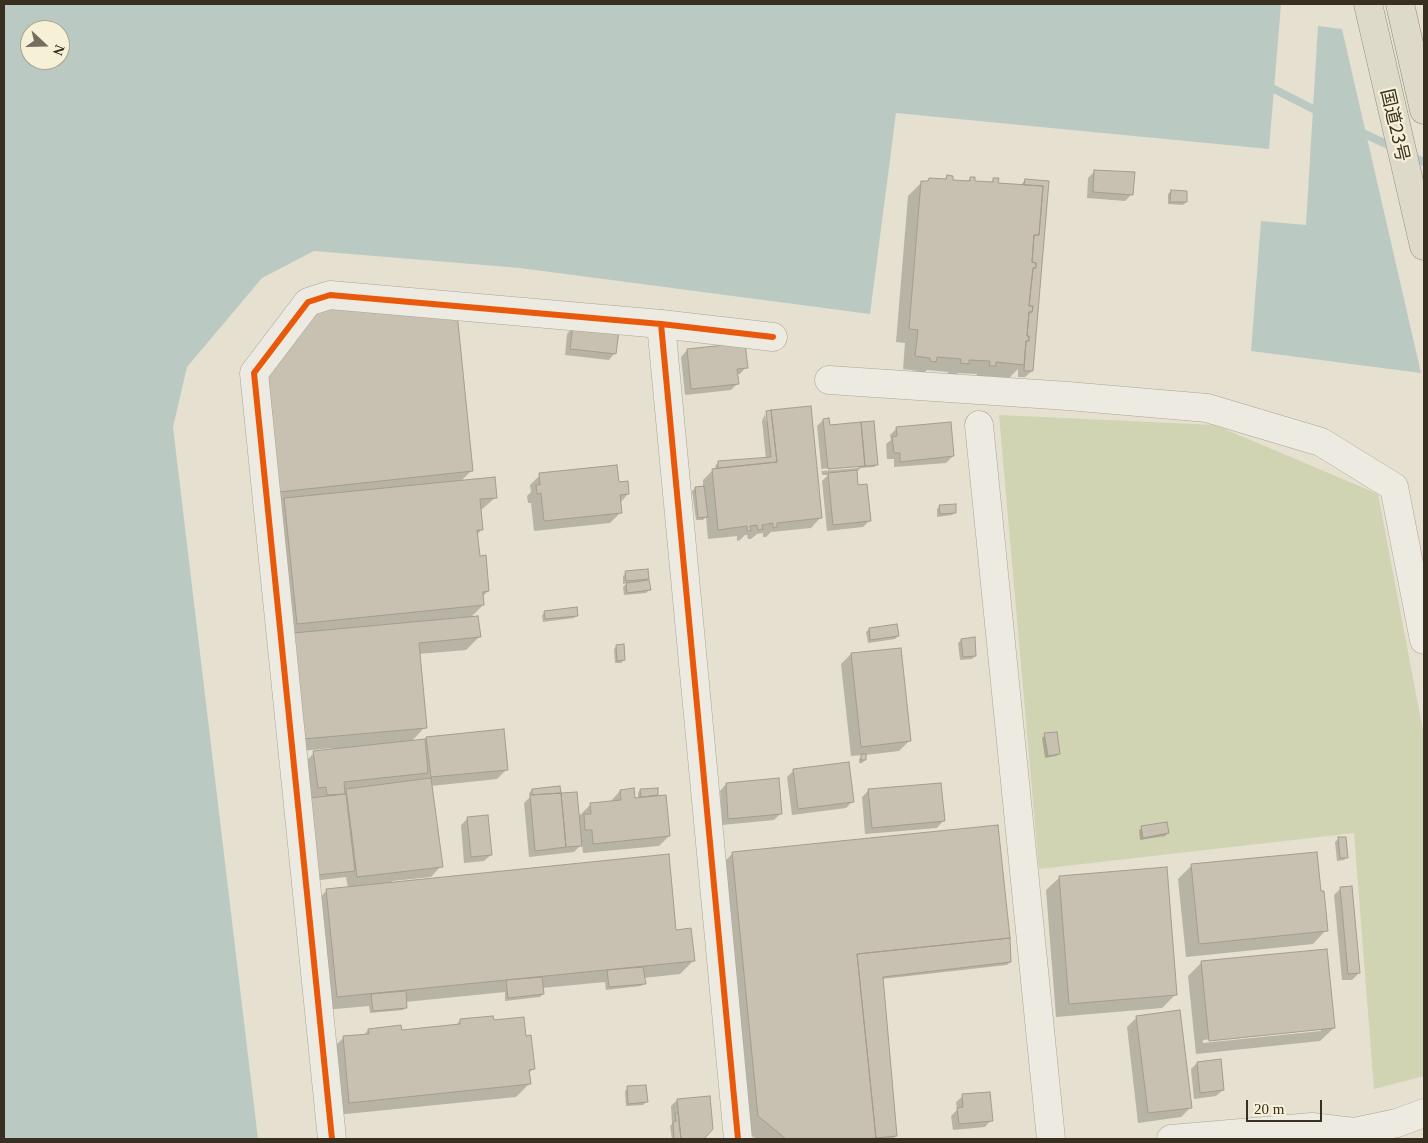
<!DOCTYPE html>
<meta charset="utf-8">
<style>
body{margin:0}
#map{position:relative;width:1428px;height:1143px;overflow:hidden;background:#e5e0cf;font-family:Georgia,serif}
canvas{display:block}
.frame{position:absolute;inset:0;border:5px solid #392f20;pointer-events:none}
.north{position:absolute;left:20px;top:20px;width:50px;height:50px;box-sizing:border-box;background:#f5f0d6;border:1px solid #aaa38d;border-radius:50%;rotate:111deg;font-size:14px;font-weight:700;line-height:20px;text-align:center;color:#392f20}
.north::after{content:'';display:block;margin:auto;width:18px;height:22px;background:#756d5d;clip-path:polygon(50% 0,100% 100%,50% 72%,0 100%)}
.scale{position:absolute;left:1246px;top:1100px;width:76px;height:22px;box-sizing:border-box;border:2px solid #392f20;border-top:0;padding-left:6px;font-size:15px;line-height:18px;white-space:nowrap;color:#392f20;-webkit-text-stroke:4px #f5f0d6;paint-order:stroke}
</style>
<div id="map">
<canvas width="1428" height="1143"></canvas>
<div class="frame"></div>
<div class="north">N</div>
<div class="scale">20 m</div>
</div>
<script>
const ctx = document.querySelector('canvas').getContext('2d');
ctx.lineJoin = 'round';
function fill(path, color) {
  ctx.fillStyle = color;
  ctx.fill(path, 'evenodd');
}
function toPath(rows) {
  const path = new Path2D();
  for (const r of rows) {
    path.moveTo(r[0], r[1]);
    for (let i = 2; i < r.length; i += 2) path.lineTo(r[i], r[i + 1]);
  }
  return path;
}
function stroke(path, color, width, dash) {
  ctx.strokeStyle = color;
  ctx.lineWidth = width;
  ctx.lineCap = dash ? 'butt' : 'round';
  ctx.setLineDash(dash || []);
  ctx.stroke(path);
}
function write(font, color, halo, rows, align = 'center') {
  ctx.font = font + ' Georgia,"Noto Sans JP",serif';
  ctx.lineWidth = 4.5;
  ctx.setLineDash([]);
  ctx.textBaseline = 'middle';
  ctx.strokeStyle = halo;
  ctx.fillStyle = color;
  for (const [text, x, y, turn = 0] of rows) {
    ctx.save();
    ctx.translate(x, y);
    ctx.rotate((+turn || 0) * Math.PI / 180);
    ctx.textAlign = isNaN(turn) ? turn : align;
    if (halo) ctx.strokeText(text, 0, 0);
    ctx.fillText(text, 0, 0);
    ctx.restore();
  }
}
fill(toPath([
 [999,415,1215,425,1378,494,1424,736,1424,1076,1374,1089,1354,833,1039,869]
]), '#d0d4b2');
fill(toPath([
 [4,4,1281,4,1269,149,896,113,870,314,520,268,314,251,262,278,187,367,173,427,258,1139,4,1139],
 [30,30,60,30,60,60,30,60],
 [1318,26,1342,29,1421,373,1251,351,1261,221,1306,225]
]), '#bacac2');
fill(toPath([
 [1095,171,1132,194,1125,201,1087,198,1088,178],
 [947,176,951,181,966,182,971,178,974,182,990,183,994,179,997,184,1020,186,1025,180,1032,371,1025,377,1018,377,1018,369,1009,378,985,376,982,379,976,379,977,374,958,373,954,377,948,376,948,372,927,370,922,375,918,374,918,371,903,369,905,343,896,342,908,196,922,182,926,182,929,179,944,180],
 [1171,191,1186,202,1183,205,1168,204,1168,194],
 [573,327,615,353,609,360,565,355,567,334],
 [687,350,746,367,740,374,737,374,738,383,731,390,685,395,681,357],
 [252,386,472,470,460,482,496,497,480,511,482,529,477,535,479,557,488,591,482,597,483,605,470,618,479,637,466,650,418,654,425,727,411,742,425,740,427,738,507,769,497,779,431,786,441,866,431,877,392,881,393,884,675,931,693,961,680,974,644,978,644,983,641,986,606,990,605,982,542,988,543,994,540,997,505,1001,505,992,405,1002,406,1007,403,1010,370,1013,369,1006,324,1010,314,904,327,890,348,888,346,877,312,881,304,806,312,797,308,798,304,763,314,753,333,750,333,748,290,752],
 [765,414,766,421,769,421,821,517,811,528,771,532,766,537,763,537,763,533,757,534,751,539,748,539,747,535,745,535,740,540,737,541,737,536,708,539,706,517,703,520,696,520,692,491,695,488,703,487,703,480,713,470,716,469,715,466,718,463,766,459,762,421],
 [823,420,829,427,877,464,874,467,861,468,856,472,857,487,870,520,863,527,827,531,822,481,828,475,822,475,817,426],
 [858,465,858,468,822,471,821,469],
 [897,428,953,456,946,463,894,467,894,459,887,459,886,444,891,440,890,435],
 [540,475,618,483,628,494,620,503,620,513,610,523,534,531,531,503,528,503,527,496,531,492,530,485],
 [940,506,955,512,952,515,937,517,937,509],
 [626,573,648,579,644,582,649,590,646,593,624,595,623,587,627,583,623,584,623,576],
 [545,612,577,615,574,618,543,622,542,615],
 [869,629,898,636,895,639,868,643,866,632],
 [961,640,975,656,972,659,960,660,958,643],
 [617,646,624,660,621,663,615,663,614,649],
 [851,654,909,741,899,751,865,755,865,760,862,763,859,763,859,759,863,755,851,756,841,664],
 [1045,735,1059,753,1056,756,1045,758,1042,738],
 [794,770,853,801,846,808,792,815,787,777],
 [726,784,780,814,774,820,722,825,720,791],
 [532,790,560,792,578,817,591,804,610,802,620,791,634,800,638,799,638,793,640,790,657,795,654,798,669,836,659,846,583,853,582,844,574,852,529,857,524,803,530,797,529,793],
 [869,790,943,821,937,828,865,834,862,797],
 [468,818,491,855,484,861,464,863,461,825],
 [1142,828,1168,833,1165,836,1140,840,1139,830],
 [1338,839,1347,857,1344,860,1337,861,1335,842],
 [733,853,1010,962,1007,965,882,979,896,1136,893,1139,756,1139,745,1130,719,867],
 [1191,866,1326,930,1313,944,1186,957,1178,879],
 [1060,877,1175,995,1162,1008,1056,1017,1046,890],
 [1340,889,1359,973,1352,980,1342,980,1334,895],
 [1201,963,1334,1028,1320,1041,1196,1054,1188,976],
 [1321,1028,1321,1031,1203,1043,1203,1040],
 [1137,1017,1191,1107,1181,1117,1138,1123,1127,1027],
 [460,1021,492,1022,525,1037,533,1069,528,1074,529,1084,516,1097,336,1115,330,1051,343,1038,363,1036,368,1030,401,1031,455,1026],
 [1197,1063,1223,1090,1216,1096,1194,1099,1191,1069],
 [628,1088,646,1102,643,1105,626,1106,625,1091],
 [963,1096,991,1120,985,1127,953,1130,951,1116,957,1110,956,1102],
 [677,1100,711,1128,702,1139,672,1139,670,1126,672,1124,671,1106]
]), '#0003');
stroke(toPath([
 [1274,89,1321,113],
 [1358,131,1395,148],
 [1410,156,1424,162]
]), '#bacac2', 8);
const building = toPath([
 [1094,170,1135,172,1133,195,1093,192,1094,170],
 [947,175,953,176,953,180,970,181,970,177,975,177,975,181,993,182,993,178,999,178,998,183,1043,186,1039,235,1034,235,1032,262,1036,263,1036,268,1033,268,1029,306,1033,306,1032,312,1029,312,1027,336,1029,336,1029,341,1026,341,1024,365,996,362,996,366,989,366,990,361,969,360,969,364,960,363,961,359,937,357,936,362,930,361,930,358,915,356,918,330,909,329,921,181,928,181,929,178,946,179,947,175],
 [1025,179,1049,181,1033,371,1024,371,1026,341,1029,341,1029,336,1027,336,1029,312,1032,312,1033,306,1029,306,1033,268,1036,268,1036,263,1032,262,1034,235,1039,235,1043,186,1024,185,1025,179],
 [1171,190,1187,191,1187,202,1170,202,1171,190],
 [321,300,457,313,473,471,279,492,265,372,321,300],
 [573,326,619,331,616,354,570,349,573,326],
 [745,343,748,368,737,369,739,384,691,389,687,349,745,343],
 [811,406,822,518,777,523,777,527,773,528,773,523,762,525,763,529,758,530,757,525,750,526,751,531,747,531,747,526,718,530,712,469,777,462,771,410,811,406],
 [771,410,777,462,718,468,718,461,771,457,766,411,771,410],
 [829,418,830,425,861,422,865,466,828,469,823,419,829,418],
 [874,421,878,465,865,466,861,422,874,421],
 [951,422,954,456,900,462,900,453,894,453,892,437,897,436,896,427,951,422],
 [617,465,619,482,628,481,629,494,620,495,622,513,544,521,541,493,537,494,536,485,540,485,539,473,617,465],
 [857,470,858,485,867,484,871,521,833,525,828,473,857,470],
 [495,477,497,498,480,499,483,530,477,530,480,556,486,555,489,591,483,592,484,605,297,624,284,498,495,477],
 [704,486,708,517,698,518,695,487,704,486],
 [956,504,956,513,940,514,939,505,956,504],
 [648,569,649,579,626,581,625,571,648,569],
 [649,580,651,590,627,593,626,583,649,580],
 [577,607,578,616,545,619,544,611,577,607],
 [478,616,481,637,419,643,427,728,303,739,293,633,478,616],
 [897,624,899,636,870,640,869,628,897,624],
 [975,637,976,656,963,657,961,639,975,637],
 [624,644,625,660,617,661,616,645,624,644],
 [901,648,911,741,861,747,851,653,901,648],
 [504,729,508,770,431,777,426,737,504,729],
 [1057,732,1060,754,1048,756,1044,733,1057,732],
 [425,739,428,773,344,782,345,794,327,795,326,787,318,788,313,751,425,739],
 [861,754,866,754,866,760,861,760,861,754],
 [849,762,854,802,798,809,793,769,849,762],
 [431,778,443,867,357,877,346,789,431,778],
 [779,778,782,814,728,819,726,783,779,778],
 [941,783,945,821,872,828,868,789,941,783],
 [560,786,561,793,532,795,532,789,560,786],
 [634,788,635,798,666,795,670,836,593,844,592,830,585,830,584,814,591,814,590,803,621,800,620,790,634,788],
 [658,788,658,795,641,797,640,789,658,788],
 [577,792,582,846,566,847,561,793,577,792],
 [561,793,566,847,535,851,530,795,561,793],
 [346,794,355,871,318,875,310,798,346,794],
 [488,815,492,855,471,857,467,817,488,815],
 [1167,822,1169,833,1143,838,1141,826,1167,822],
 [998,825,1010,938,857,954,876,1138,861,1139,786,1139,758,1116,732,852,998,825],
 [1338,837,1346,837,1348,858,1340,858,1338,837],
 [1317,852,1321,891,1324,891,1328,931,1199,944,1191,864,1317,852],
 [669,854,676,930,691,928,695,961,337,997,326,889,669,854],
 [1167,867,1177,995,1069,1004,1059,876,1167,867],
 [1352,886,1360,973,1348,974,1340,887,1352,886],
 [1010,938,1011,962,883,977,897,1136,876,1138,857,954,1010,938],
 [1327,949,1335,1028,1209,1041,1201,961,1327,949],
 [643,967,646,984,609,987,607,970,643,967],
 [542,977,544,994,508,998,506,980,542,977],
 [406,991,407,1008,373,1011,371,994,406,991],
 [1180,1010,1192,1108,1148,1113,1136,1016,1180,1010],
 [493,1016,494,1020,524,1017,526,1036,531,1035,535,1069,529,1070,531,1084,349,1103,343,1036,369,1034,368,1029,401,1025,402,1030,460,1024,460,1019,493,1016],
 [1221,1059,1224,1090,1200,1093,1197,1062,1221,1059],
 [646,1085,648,1102,628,1104,627,1086,646,1085],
 [990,1092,993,1121,959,1124,957,1108,963,1107,962,1094,990,1092],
 [710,1096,713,1129,704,1139,681,1139,677,1099,710,1096],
 [675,1113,678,1113,681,1139,674,1139,673,1122,676,1121,675,1113]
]);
fill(building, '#c8c0b0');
stroke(building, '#a59c8e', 1);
const minor = toPath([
 [829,380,1068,396,1207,408,1321,442,1394,487,1424,640],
 [1354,1132,1397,1123,1424,1113],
 [332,1139,254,373,308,302,330,295,661,324,773,337]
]);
const tertiary = toPath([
 [661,324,738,1139],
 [979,425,1051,1139],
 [1171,1139,1312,1127,1354,1132,1354,1139]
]);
const trunk = toPath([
 [1368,4,1424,246],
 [1400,4,1424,110]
]);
stroke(minor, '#aaa598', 29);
stroke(tertiary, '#aaa598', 29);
stroke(trunk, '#908b7f', 29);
stroke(minor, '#edeae1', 28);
stroke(tertiary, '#edeae1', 28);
stroke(trunk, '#dedac9', 28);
stroke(toPath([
 [661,324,738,1139],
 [332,1139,254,373,308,302,330,295,661,324,773,337]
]), '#e8590c', 6);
write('18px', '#392f20', '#f5f0d6', [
 ["国道23号",1396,125,77]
]);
</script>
